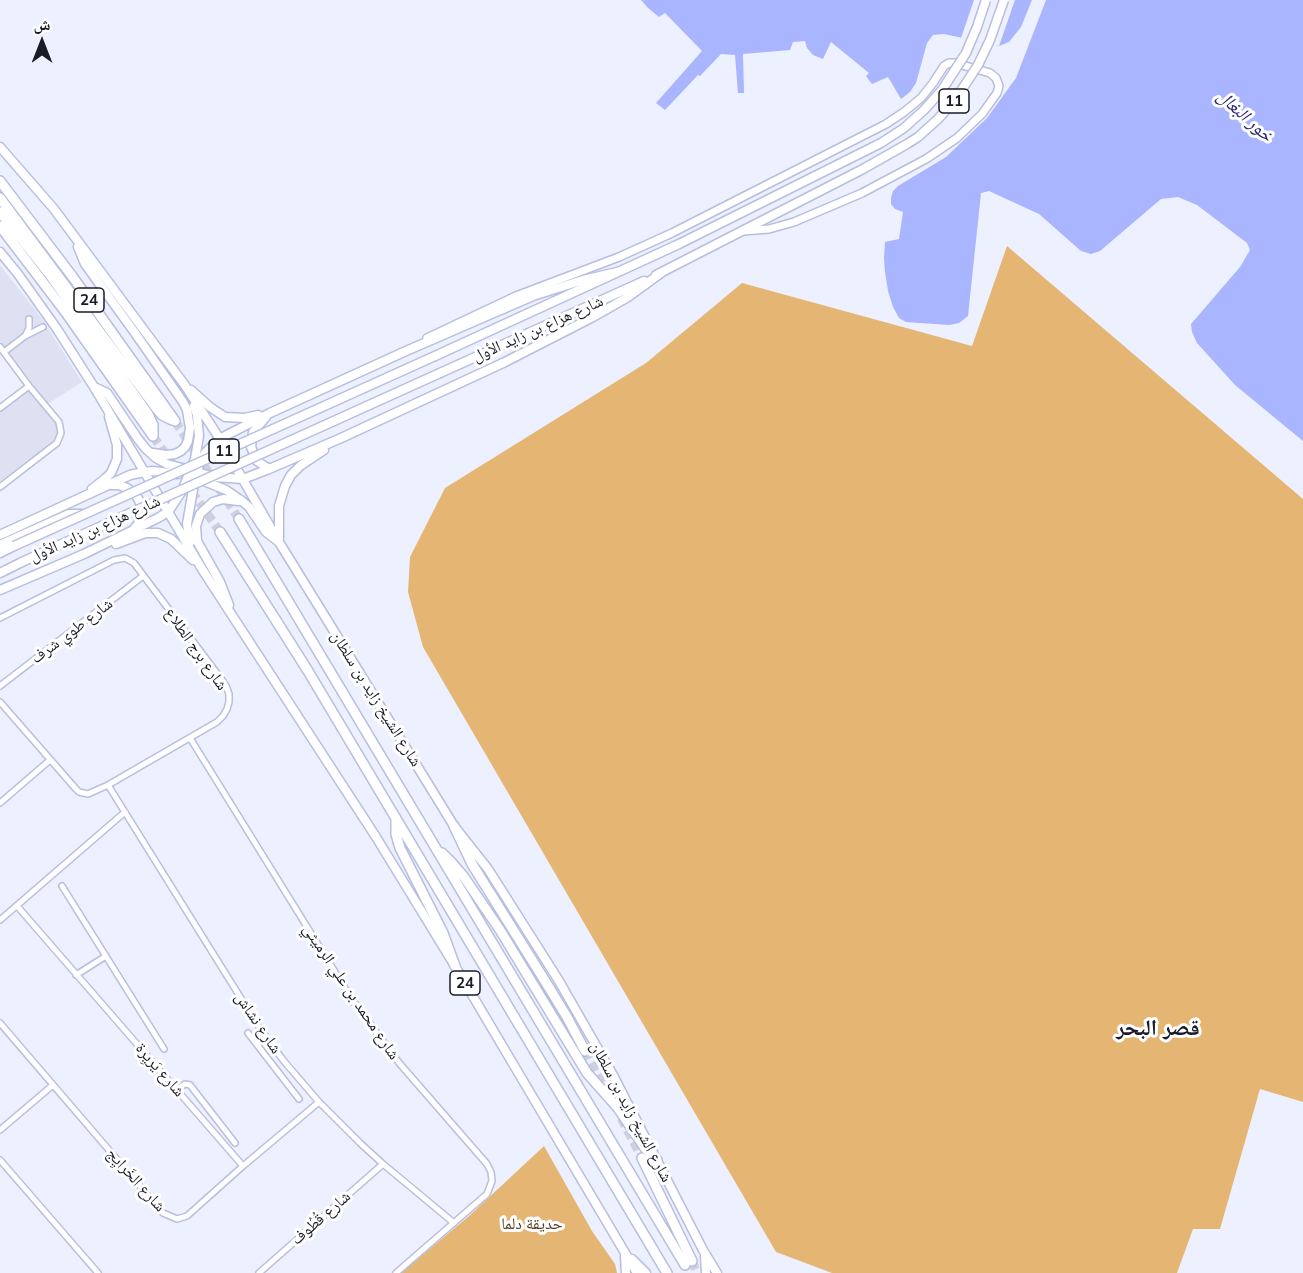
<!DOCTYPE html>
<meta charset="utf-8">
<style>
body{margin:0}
#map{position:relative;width:1303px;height:1273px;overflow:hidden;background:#edf0ff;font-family:Mulish,"Noto Naskh Arabic",sans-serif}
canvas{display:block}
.north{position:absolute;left:12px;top:12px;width:60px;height:60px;-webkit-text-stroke:4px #fff;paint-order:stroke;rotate:0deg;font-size:16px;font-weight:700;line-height:24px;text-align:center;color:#191b28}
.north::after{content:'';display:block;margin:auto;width:21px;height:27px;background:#191b28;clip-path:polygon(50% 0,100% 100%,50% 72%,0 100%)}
</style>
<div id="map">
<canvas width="1303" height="1273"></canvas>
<div class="north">ش</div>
</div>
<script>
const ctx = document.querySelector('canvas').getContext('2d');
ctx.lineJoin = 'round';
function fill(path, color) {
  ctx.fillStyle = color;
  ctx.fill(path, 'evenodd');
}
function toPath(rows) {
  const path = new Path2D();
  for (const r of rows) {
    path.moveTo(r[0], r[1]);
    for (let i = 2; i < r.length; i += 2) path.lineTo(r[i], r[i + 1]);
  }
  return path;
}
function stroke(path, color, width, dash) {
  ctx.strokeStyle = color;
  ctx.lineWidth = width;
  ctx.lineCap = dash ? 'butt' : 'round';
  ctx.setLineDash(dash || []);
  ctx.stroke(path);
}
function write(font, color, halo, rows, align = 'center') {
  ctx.font = font + ' Mulish,"Noto Naskh Arabic",sans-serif';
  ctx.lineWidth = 6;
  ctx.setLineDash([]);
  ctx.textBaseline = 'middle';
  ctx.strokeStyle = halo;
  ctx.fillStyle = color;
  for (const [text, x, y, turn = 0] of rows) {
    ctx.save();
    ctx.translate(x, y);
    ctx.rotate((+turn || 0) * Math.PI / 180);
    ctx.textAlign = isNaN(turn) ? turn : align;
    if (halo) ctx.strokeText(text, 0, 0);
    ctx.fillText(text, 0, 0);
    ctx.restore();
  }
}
fill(toPath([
 [0,265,43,320,82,382,43,407,56,425,58,432,58,437,54,442,0,483,0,410,34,385,0,341]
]), '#dde1f2');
fill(toPath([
 [1007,246,1303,499,1303,1102,1260,1089,1220,1229,1193,1229,1177,1273,832,1273,776,1252,423,647,408,592,410,557,445,488,646,363,742,283,972,346],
 [544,1146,592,1231,615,1264,617,1273,401,1273,469,1216]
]), '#e5b673');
fill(toPath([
 [641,0,1032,0,1021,27,1009,42,999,46,944,34,933,35,927,43,916,83,910,92,901,99,888,77,872,84,866,76,869,73,831,42,823,59,813,55,807,48,805,41,793,42,790,50,743,54,744,93,738,93,735,55,721,54,700,76,698,75,665,110,656,103,702,51,665,13,659,17,648,8],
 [1046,0,1303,0,1303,441,1235,385,1197,343,1192,332,1191,324,1240,267,1250,250,1247,243,1197,205,1178,197,1161,199,1100,251,1091,254,1081,251,1039,214,989,191,981,193,968,316,959,323,949,325,906,322,899,318,893,307,888,291,885,272,884,258,885,242,899,239,903,212,895,209,891,204,891,198,893,191,898,186,946,157,987,118,1016,78]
]), '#a9b5ff');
fill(toPath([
 [974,0,1015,0,999,46,961,38]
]), '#edf0ff');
stroke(toPath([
 [175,421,239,519],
 [153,436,220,532],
 [585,1051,607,1093],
 [621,1118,642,1158],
 [692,1261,697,1273]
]), '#cdd0df', 9, [9, 4.5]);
const minor = toPath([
 [26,334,29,328,29,319],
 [0,347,29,386,59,422,61,433,57,443,0,487],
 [4,352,25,336,43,327],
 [0,408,29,386],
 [0,618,114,560,125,558,134,563,222,680,226,686,229,694,229,702,227,709,223,716,217,722,108,785,88,794,79,792,76,789,0,702],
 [0,686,143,576],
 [190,738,353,1001,400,1064,487,1164,491,1172,492,1181,487,1194,396,1273],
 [108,785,257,1024,283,1060,319,1102,360,1143,383,1164,454,1223],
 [0,803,50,760],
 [62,886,164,1049],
 [17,906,243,1166],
 [0,920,125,812],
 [76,975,106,956],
 [0,1023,163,1213,177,1219,187,1216,243,1166,319,1102],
 [248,1033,299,1099],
 [176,1090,185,1084,190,1085,235,1143],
 [0,1130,53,1085],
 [0,1160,98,1273],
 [259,1273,383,1164]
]);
const tertiary = toPath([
 [427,338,516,296,619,257,672,233,886,124,904,112,921,98,933,83,944,66,949,63,955,63,990,73,996,78,999,86,997,93,982,114,957,138,926,159,862,193,794,222,769,229,743,231]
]);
const primary = toPath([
 [0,147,54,209,184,384,216,433,279,542,454,826,488,869,559,981,614,1077,703,1250,717,1273],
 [78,247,85,264,135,333,183,402,187,410,190,428,188,441,185,447,181,451,175,454,166,455,153,453],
 [0,252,18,274,57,329,94,387,202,569,376,837,455,966,637,1273],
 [656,275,863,169],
 [435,356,679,244,857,155],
 [440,373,644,281],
 [94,387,107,393,138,439,146,449,156,458,167,464,215,477,243,479,269,469,339,439,503,363,593,317,628,297,661,273],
 [191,390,210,407,225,417,245,418,258,415],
 [266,417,253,432,251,447,257,461,269,469],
 [199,479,226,490,242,501,249,507,266,532,279,542],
 [112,485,119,485,127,488,134,493,139,500,141,508,141,516,138,524,133,530],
 [92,489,106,478,111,473,117,459,117,445,109,417],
 [0,535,130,475,144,472,153,471,178,474],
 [279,538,279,506,285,486,291,475,300,466,324,450],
 [190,542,187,524,195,478,199,465,205,453,219,439,270,413,406,351,533,296,583,280,617,272],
 [116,544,140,535,146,533,158,533,171,539,193,560],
 [0,545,69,514,83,514],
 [0,553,14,546],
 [0,573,22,562],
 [0,590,84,554,158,518,168,512,182,491,195,459,199,436,197,415,194,406],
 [229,605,220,582,197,541,196,526,200,514,213,502,223,499,238,501],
 [625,1256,626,1273],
 [705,1256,706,1273],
 [632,1259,646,1273]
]);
const trunk = toPath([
 [0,181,72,276,175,421],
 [0,198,157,409,162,415,172,420],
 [0,212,50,275,148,414,153,425,153,436],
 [0,226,64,310,153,436],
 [239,519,685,1265],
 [220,532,308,671,667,1273],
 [396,818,396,834,400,848,443,933,455,966],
 [454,826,472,864,545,981,567,1017,585,1051],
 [442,853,451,862,464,877,500,930,587,1073,618,1108,645,1148,657,1160],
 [642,1158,692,1261]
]);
stroke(minor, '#b7bee0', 8);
stroke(tertiary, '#b7bee0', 10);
stroke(primary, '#b7bee0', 11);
stroke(trunk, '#b7bee0', 12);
stroke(minor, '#fff', 5);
stroke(tertiary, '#fff', 7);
stroke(primary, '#fff', 8);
stroke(trunk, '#fff', 9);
const primaryBridge = toPath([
 [857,155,881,143,904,128,924,110,942,90,966,53,977,27,986,0],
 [863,169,907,144,918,137,938,119,955,100,978,65,990,40,1004,0],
 [14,546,435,356],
 [22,562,440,373]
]);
stroke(primaryBridge, '#b7bee0', 11, []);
stroke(primaryBridge, '#fff', 8);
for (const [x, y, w] of [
 [954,101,30],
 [89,300,30],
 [224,451,30],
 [465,983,30]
]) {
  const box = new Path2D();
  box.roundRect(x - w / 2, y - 12, w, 24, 4.5);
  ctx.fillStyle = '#fff';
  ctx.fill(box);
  stroke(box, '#191b28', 1.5);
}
write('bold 15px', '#191b28', null, [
 ["11",954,101],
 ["24",89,300],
 ["11",224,451],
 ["24",465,983]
]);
write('16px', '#191b28', '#fff', [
 ["شارع هزاع بن زايد الأول",538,329,-24],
 ["شارع هزاع بن زايد الأول",95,529,-24],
 ["شارع طوي شرف",72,631,-37],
 ["شارع برج الطلاع",196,649,55],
 ["شارع الشيخ زايد بن سلطان",376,699,58],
 ["شارع محمد بن علي الرميثي",351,992,56],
 ["شارع نشاش",258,1023,56],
 ["شارع يَريِرة",160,1070,49],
 ["شارع الشيخ زايد بن سلطان",631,1112,62],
 ["شارع الخَرايِج",136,1180,48],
 ["شارع قُطُوف",321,1218,-41]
]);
write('16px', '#4e391a', '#fff', [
 ["حديقة دلما",532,1224]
]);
write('italic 18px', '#272577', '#fff', [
 ["خور البغال",1245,116,42]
]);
write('bold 22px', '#191b28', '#fff', [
 ["قصر البحر",1158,1028]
]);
</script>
